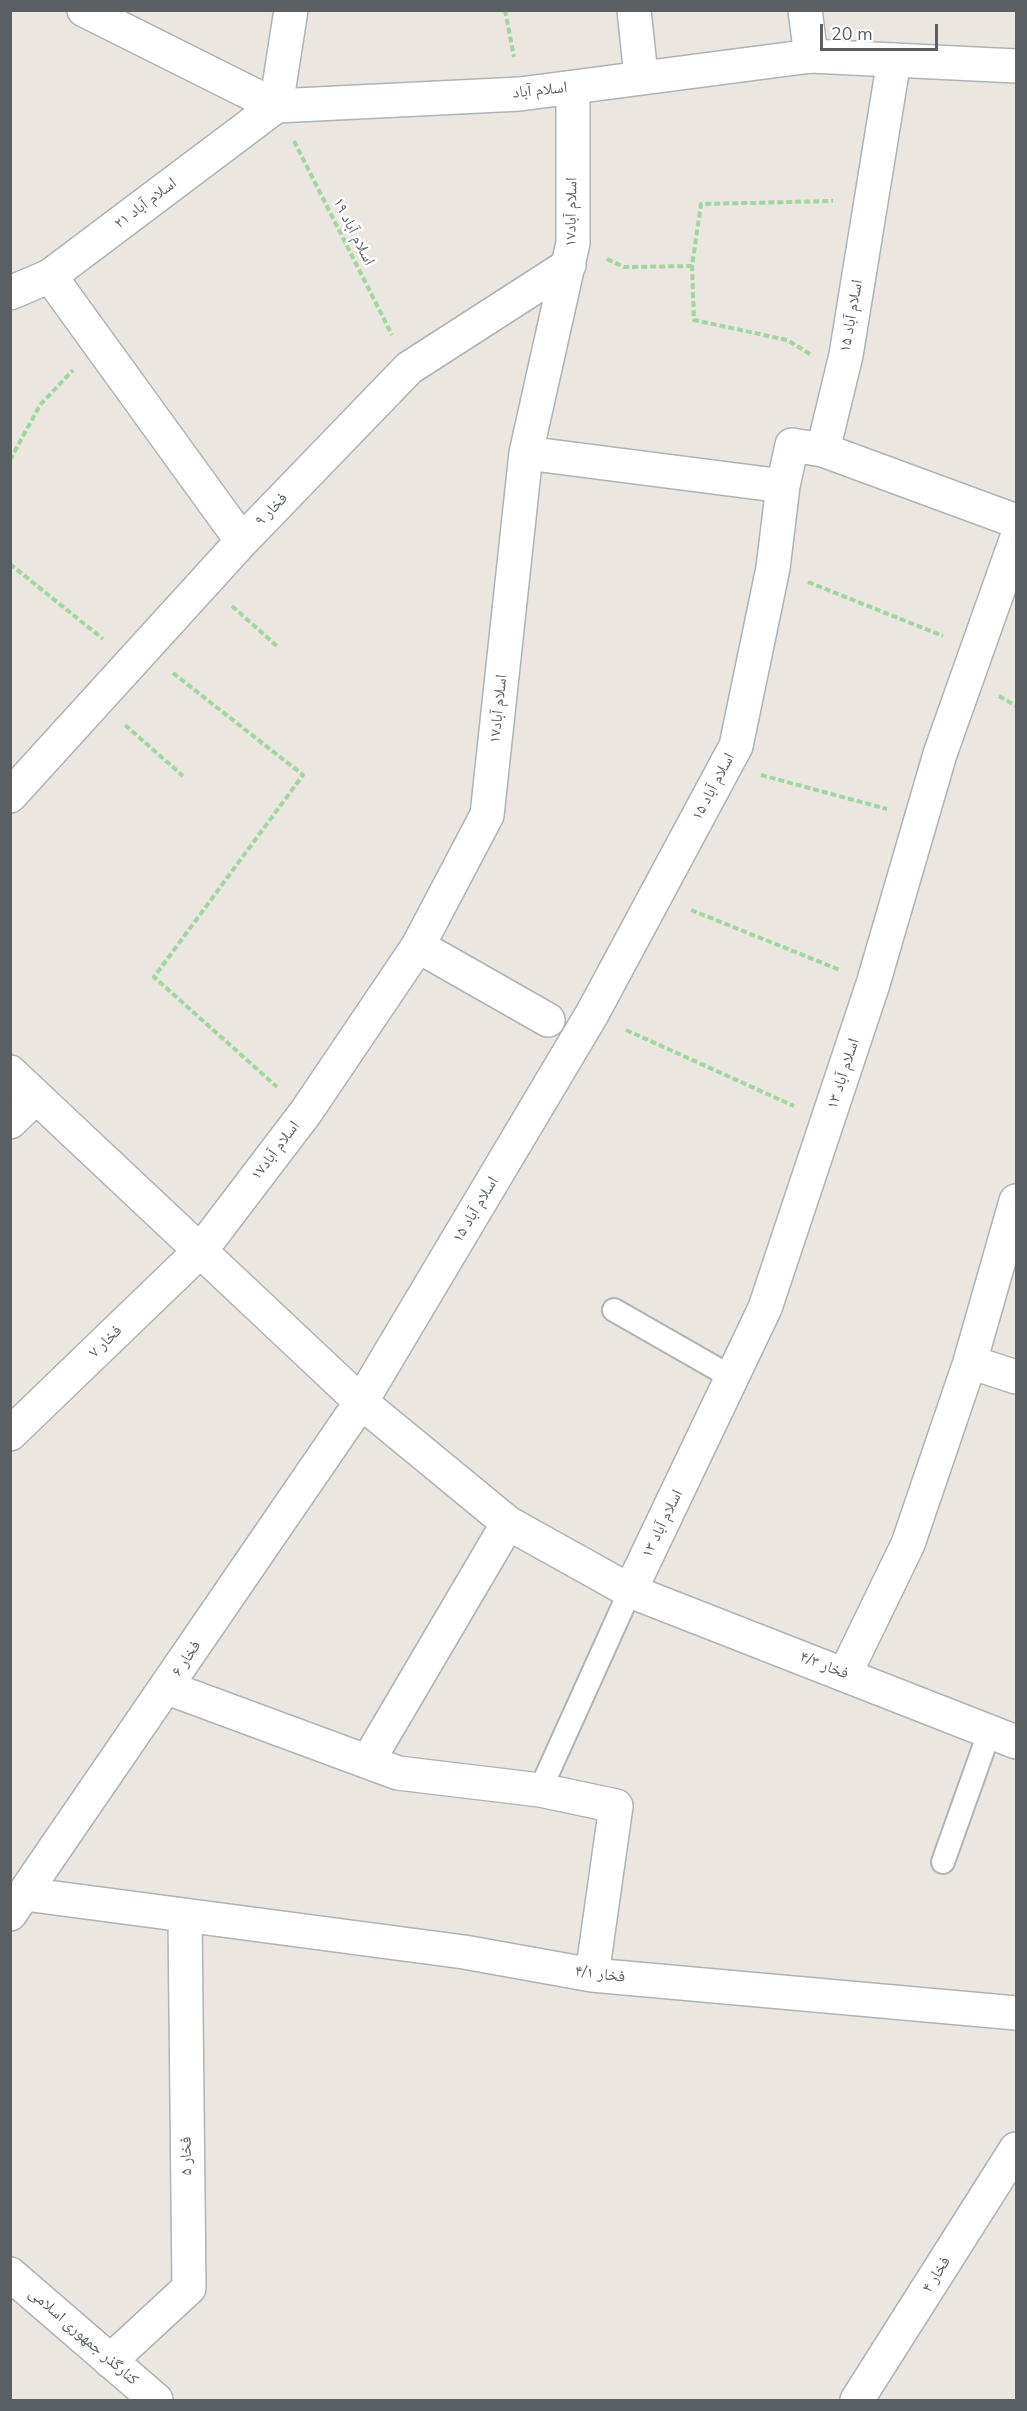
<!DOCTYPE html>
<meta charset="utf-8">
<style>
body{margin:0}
#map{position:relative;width:1027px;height:2411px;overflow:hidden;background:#ece6e0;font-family:"Nunito Sans",sans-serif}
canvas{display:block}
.frame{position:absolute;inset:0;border:12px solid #595f62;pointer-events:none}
.scale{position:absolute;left:820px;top:24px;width:118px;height:27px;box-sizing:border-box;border:3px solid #595f62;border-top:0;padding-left:8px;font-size:18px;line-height:21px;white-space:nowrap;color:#595f62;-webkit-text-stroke:4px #fff;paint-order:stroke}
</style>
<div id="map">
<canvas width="1027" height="2411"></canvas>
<div class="frame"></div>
<div class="scale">20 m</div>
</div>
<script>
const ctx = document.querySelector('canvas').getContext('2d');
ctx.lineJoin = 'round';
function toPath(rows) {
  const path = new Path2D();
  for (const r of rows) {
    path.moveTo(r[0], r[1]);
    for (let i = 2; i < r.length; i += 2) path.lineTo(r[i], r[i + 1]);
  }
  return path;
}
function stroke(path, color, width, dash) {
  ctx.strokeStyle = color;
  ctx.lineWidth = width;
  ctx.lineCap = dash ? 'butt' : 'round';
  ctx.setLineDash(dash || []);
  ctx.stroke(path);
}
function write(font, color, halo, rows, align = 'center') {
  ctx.font = font + ' "Nunito Sans","Noto Naskh Arabic",sans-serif';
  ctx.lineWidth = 5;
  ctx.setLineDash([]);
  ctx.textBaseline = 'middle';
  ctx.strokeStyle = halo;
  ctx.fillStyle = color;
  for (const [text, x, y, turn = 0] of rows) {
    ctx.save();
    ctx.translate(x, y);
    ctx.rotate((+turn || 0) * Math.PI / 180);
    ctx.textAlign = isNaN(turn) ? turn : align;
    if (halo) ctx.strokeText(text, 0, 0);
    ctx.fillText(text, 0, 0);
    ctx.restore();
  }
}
const lane = toPath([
 [614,1310,733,1378],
 [540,1790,630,1591],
 [943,1862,989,1733]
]);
const street = toPath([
 [634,10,641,76],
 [805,10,811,56],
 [50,276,242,541],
 [10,293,50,276,276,106,291,10],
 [823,450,1016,521],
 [526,453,783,486],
 [10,796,242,541,409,368,569,265],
 [418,946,548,1020],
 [10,1072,361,1402,508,1523,630,1591,1016,1742],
 [10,1122,36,1097],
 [970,1362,1016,1377],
 [10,1434,201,1250,306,1112,418,946,487,815,526,453,573,243,573,88],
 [630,1591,765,1308,873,984,940,754,1016,540],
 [845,1674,908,1544,970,1362,1016,1201],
 [168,1688,398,1773,540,1790,616,1806,592,1975],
 [368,1761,508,1523],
 [25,1894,464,1952,592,1975,1016,2013],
 [10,1914,361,1402,592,1014,736,746,773,568,783,486,792,445,823,450,846,355,894,60],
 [10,2274,156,2400],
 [110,2361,189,2288,185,1917]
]);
const secondary = toPath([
 [84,10,276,106,520,94,811,56,1016,66],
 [857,2400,1016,2149]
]);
stroke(lane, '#aeb3b6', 26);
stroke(street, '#aeb3b6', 36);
stroke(secondary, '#adb3b6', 36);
stroke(toPath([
 [505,10,514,57],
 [294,141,392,335],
 [607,259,624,267,692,266],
 [810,354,787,340,694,320,692,266,701,204,833,201],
 [10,460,40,405,73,370],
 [10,564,103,639],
 [808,582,943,636],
 [232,606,279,648],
 [173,673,303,775,154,977,277,1087],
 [999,696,1016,706],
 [125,725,183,776],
 [761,775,887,809],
 [691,910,840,970],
 [626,1030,794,1106]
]), '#a0d69f', 4, [6, 3]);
stroke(lane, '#fff', 22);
stroke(street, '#fff', 33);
stroke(secondary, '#fff', 33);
write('16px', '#595f62', '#fff', [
 ["اسلام آباد",540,91,-6],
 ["اسلام آباد ۲۱",146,204,-37],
 ["اسلام آباد۱۷",572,212,-89],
 ["اسلام آباد ۱۹",353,232,63],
 ["اسلام آباد ۱۵",852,316,-80],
 ["فخار ۹",272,510,-46],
 ["اسلام آباد۱۷",499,709,-84],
 ["اسلام آباد ۱۵",714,787,-62],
 ["اسلام آباد ۱۳",844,1074,-72],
 ["اسلام آباد۱۷",276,1151,-53],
 ["اسلام آباد ۱۵",476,1210,-59],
 ["فخار ۷",106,1342,-44],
 ["اسلام آباد ۱۳",663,1524,-64],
 ["فخار ۶",187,1659,-56],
 ["فخار ۴/۳",824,1666,21],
 ["فخار ۴/۱",600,1975,7],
 ["فخار ۵",187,2156,-91],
 ["فخار ۴",937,2275,-58],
 ["کنارگذر جمهوری اسلامی",83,2337,41]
]);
</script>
